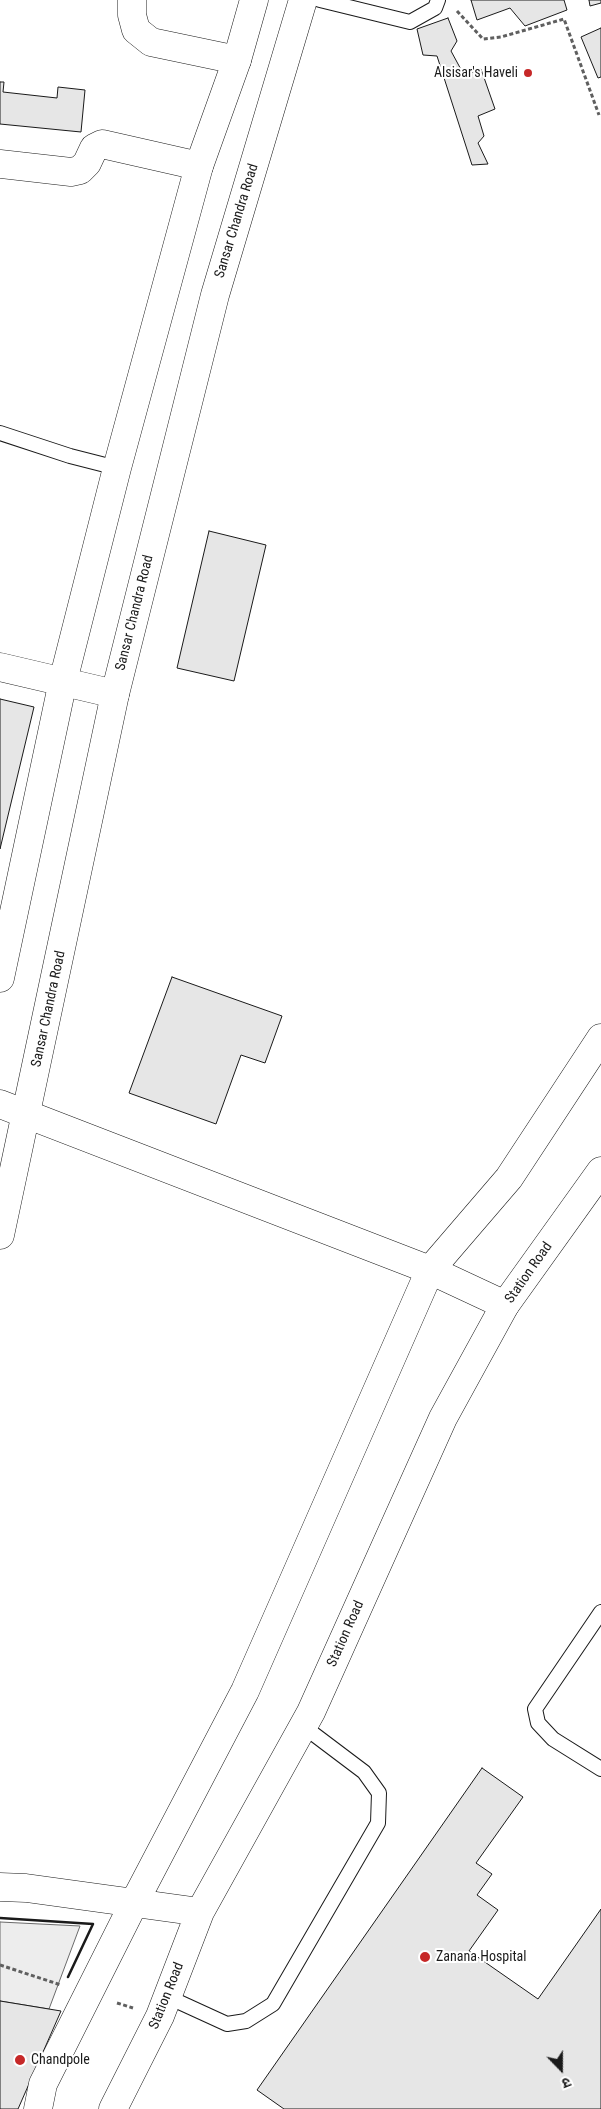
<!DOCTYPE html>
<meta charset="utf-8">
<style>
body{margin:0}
#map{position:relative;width:601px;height:2109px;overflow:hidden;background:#fff;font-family:"Roboto Condensed","Noto Sans Devanagari",sans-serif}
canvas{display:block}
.north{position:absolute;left:536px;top:2044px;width:50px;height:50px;-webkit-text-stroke:4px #fff;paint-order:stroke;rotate:158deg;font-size:14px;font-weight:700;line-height:20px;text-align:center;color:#1a1a1a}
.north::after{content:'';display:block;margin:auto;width:18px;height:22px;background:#1a1a1a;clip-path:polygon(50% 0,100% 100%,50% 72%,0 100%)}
</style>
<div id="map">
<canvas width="601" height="2109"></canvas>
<div class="north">उ</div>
</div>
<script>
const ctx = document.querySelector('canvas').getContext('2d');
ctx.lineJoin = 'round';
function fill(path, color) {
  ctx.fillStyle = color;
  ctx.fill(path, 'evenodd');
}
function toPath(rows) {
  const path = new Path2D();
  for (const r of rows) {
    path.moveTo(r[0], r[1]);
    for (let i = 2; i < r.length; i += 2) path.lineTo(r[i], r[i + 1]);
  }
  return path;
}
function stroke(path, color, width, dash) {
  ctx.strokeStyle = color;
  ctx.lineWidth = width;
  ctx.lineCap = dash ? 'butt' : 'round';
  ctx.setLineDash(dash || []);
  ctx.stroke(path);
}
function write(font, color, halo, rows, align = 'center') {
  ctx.font = font + ' "Roboto Condensed",sans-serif';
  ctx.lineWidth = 4;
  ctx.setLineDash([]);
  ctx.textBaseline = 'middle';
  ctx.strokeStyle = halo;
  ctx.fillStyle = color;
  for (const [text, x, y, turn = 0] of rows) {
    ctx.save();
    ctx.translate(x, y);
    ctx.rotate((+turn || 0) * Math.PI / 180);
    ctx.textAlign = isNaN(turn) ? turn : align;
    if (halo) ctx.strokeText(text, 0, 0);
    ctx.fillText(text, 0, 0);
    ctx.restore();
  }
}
const built = toPath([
 [0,1922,80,1926,49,2009,0,2001,0,1922]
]);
fill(built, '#ededed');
stroke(built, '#6a6a6a', 1);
const building = toPath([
 [471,0,564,0,567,10,525,26,510,8,477,20,471,0],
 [589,0,601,0,601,3,590,6,589,0],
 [448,18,457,41,451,51,464,75,481,69,495,109,478,116,484,136,478,143,488,164,472,165,437,56,423,55,417,29,448,18],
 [601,28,601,77,598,78,581,37,601,28],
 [0,82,4,82,3,92,57,98,58,87,85,90,81,132,0,124,0,82],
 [209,531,266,545,234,681,177,668,209,531],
 [0,699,34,707,0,849,0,699],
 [172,977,282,1016,265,1063,241,1055,216,1124,129,1093,172,977],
 [482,1768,523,1797,476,1863,492,1874,477,1895,498,1910,469,1951,538,1999,601,1909,601,2109,284,2109,257,2090,482,1768],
 [0,2001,61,2011,18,2109,0,2109,0,2001]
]);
fill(building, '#e6e6e6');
stroke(building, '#1a1a1a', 1);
const lane = toPath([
 [320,0,410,22,435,8,438,0],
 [0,433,70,456,117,468],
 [601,1612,535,1709,538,1723,553,1739,601,1769],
 [168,1997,227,2024,246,2021,273,2004,378,1823,379,1793,364,1772,303,1726]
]);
const street = toPath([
 [132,0,132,15,136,30,151,42,237,60],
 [0,164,71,172,80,170,87,163,94,148,102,144,199,166],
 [0,667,115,694],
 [0,1104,430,1270,505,1305]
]);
const secondary = toPath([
 [0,978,63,681,117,468,199,166,237,60,254,0],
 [0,1235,115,694,215,295,303,0]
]);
const primary = toPath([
 [0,1887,26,1888,200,1912],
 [38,2109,43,2084,134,1903,245,1691,430,1270,509,1178,601,1038],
 [113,2109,160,2016,200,1912,311,1712,443,1418,505,1305,601,1171]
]);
stroke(lane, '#1a1a1a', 16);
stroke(street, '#1a1a1a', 29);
stroke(secondary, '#1a1a1a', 29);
stroke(primary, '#1a1a1a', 29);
stroke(toPath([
 [457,11,483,39,501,37,564,19,599,115],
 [0,1965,61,1985],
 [117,2003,133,2008]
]), '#5f5f5f', 3, [4, 2.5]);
stroke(lane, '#fff', 14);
stroke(street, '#fff', 28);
stroke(secondary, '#fff', 28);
stroke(primary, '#fff', 28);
stroke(toPath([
 [0,1918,93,1924,68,1977]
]), '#1a1a1a', 2.5);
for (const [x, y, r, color] of [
 [528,73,5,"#c62828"],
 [425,1957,6,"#c62828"],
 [20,2060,6,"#c62828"]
]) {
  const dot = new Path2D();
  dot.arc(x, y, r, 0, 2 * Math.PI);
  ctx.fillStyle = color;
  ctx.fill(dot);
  stroke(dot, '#fff', 2);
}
write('14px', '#1a1a1a', '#fff', [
 ["Alsisar's Haveli",518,73,"right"],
 ["Zanana Hospital",436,1957],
 ["Chandpole",31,2060]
], 'left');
write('14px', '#1a1a1a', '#fff', [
 ["Sansar Chandra Road",237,221,-73],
 ["Sansar Chandra Road",135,613,-76],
 ["Sansar Chandra Road",49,1009,-78],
 ["Station Road",529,1273,-55],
 ["Station Road",346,1634,-66],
 ["Station Road",167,1996,-68]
]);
</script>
